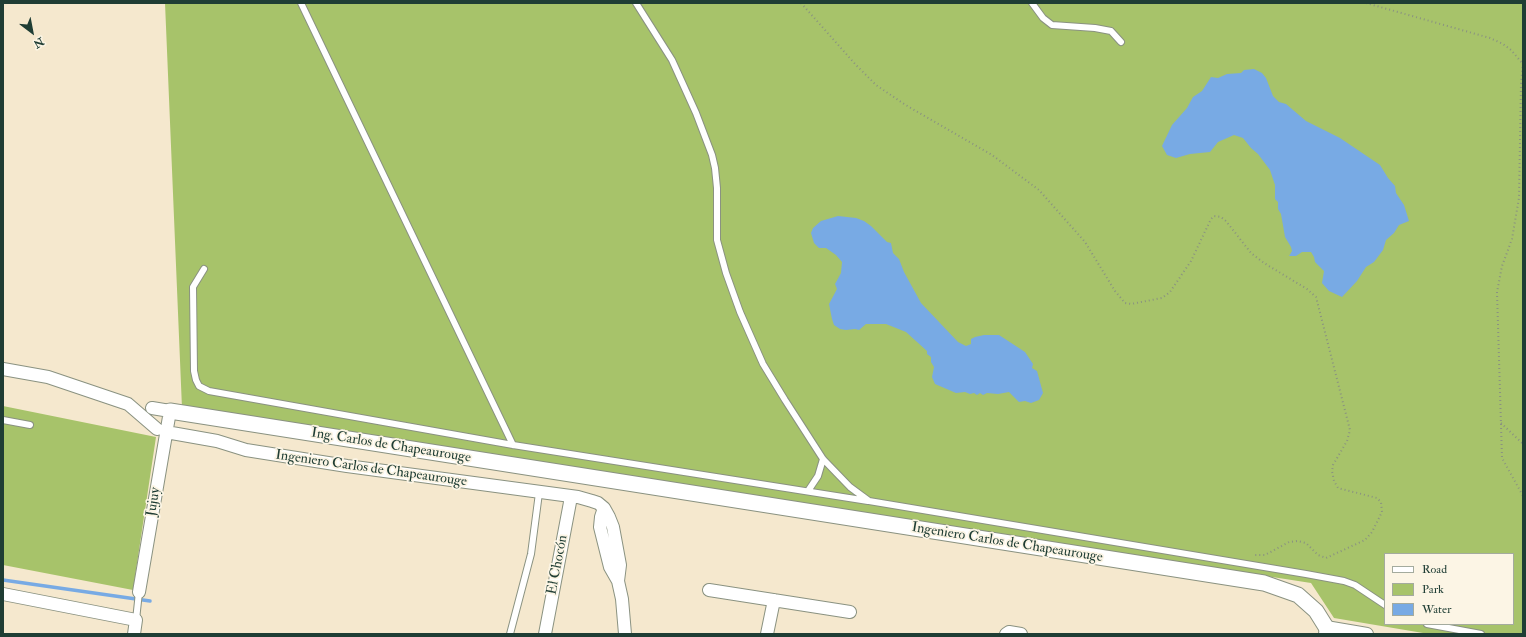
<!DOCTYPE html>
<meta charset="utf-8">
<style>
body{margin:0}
#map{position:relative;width:1526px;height:637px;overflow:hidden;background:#f5e8ce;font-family:"IM FELL Double Pica",serif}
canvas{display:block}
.frame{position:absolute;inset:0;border:4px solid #1f3d34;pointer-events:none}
.legend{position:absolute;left:1384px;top:553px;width:130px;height:72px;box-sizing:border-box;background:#fcf5e5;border:1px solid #a4ab9e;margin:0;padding:5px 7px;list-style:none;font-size:12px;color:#1f3d34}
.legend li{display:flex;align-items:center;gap:8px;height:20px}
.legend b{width:20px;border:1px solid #a4ab9e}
.north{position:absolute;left:12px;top:12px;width:40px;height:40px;-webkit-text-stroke:3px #fcf5e5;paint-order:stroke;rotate:148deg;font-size:11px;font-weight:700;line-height:16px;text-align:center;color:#1f3d34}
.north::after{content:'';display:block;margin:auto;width:14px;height:18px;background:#1f3d34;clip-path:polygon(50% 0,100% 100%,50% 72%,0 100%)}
</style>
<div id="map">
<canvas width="1526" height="637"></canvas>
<div class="frame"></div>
<ul class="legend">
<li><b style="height:5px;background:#fff"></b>Road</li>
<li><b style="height:11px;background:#a7c36a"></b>Park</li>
<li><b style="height:11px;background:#78aae4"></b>Water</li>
</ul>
<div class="north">N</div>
</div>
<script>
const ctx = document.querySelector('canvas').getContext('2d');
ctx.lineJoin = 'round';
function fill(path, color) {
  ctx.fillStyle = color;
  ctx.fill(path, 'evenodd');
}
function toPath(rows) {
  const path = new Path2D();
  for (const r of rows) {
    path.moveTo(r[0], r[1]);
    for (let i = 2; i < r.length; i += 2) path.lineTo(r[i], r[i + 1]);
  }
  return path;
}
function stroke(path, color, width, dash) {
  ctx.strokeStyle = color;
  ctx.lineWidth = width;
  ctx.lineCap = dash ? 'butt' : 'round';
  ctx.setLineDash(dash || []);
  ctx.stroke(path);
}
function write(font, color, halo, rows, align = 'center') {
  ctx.font = font + ' "IM FELL Double Pica",serif';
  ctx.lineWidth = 3.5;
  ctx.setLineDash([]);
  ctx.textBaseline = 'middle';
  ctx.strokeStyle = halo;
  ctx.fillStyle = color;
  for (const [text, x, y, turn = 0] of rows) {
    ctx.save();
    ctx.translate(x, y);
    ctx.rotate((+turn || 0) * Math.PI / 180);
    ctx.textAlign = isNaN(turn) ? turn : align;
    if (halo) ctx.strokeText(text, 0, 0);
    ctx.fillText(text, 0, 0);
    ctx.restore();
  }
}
fill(toPath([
 [165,3,1523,3,1523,634,1429,634,1334,618,1311,583,182,408],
 [1385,554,1513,554,1513,624,1385,624],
 [3,406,156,437,133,590,3,565]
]), '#a7c36a');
fill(toPath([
 [1254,69,1262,73,1266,78,1273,96,1279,102,1286,104,1306,121,1340,138,1380,165,1388,178,1395,186,1396,193,1404,205,1409,221,1399,225,1394,233,1386,240,1383,250,1374,262,1366,267,1357,281,1342,297,1329,291,1322,283,1324,271,1315,262,1314,257,1311,252,1302,252,1296,256,1289,256,1292,251,1291,247,1285,237,1281,214,1278,209,1278,202,1275,199,1275,185,1270,170,1258,154,1251,148,1243,138,1234,135,1218,142,1210,152,1190,154,1176,158,1167,155,1162,146,1172,125,1187,108,1193,97,1202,91,1211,77,1218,78,1227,74,1241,73,1244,70],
 [838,216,856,218,864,221,871,226,887,242,891,243,893,253,899,259,904,272,921,303,958,342,966,346,971,344,971,339,975,337,984,335,999,335,1025,352,1033,364,1032,368,1037,371,1043,393,1039,400,1031,403,1025,401,1019,402,1009,392,998,394,987,393,983,395,980,393,977,395,974,393,970,394,965,392,956,393,935,384,932,377,934,367,931,362,931,357,927,354,927,351,906,332,886,324,866,324,859,330,855,329,846,330,840,329,834,325,832,319,829,304,837,289,835,284,841,273,842,262,836,255,826,248,819,248,814,243,811,233,813,228,821,221]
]), '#78aae4');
stroke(toPath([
 [3,580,150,601]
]), '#78aae4', 3.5);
const service = toPath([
 [301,3,513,445],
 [636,3,672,60,696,113,712,155,715,168,717,188,717,240,726,273,740,312,763,364,785,400,823,459,850,487,869,501,1306,574,1344,581,1355,585,1385,605],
 [1032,3,1043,18,1052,25,1095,28,1111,31,1121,42],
 [204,269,193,287,194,371,196,380,199,386,209,391,513,445,868,501],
 [3,420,30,425],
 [808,491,818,476,823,459],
 [136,620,139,592],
 [1427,624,1481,634],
 [510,634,531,554,539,493]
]);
const minor = toPath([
 [3,369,48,377,128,404,157,429],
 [166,432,217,441,246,450,347,466,578,497,592,501,598,503,604,508,609,517,613,527,620,565,618,581],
 [604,508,601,517,600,527,610,567,618,581,622,599,625,634],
 [709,590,850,612],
 [139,592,170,411,152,408],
 [3,594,136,620,134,634],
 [545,634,571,497],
 [767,634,774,600],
 [1006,634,1009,632,1021,634],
 [1325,634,1326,627,1367,634]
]);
const tertiary = toPath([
 [170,411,1264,583,1298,595,1316,611,1326,627]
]);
stroke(service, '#8a9281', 8);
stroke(minor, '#8a9281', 14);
stroke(tertiary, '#8a9281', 17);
stroke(toPath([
 [801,3,856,65,876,85,904,104,992,155,1039,190,1085,242,1115,291,1125,303,1131,304,1162,298,1170,292,1191,261,1211,219,1214,216,1221,217,1226,221,1251,253,1264,263,1307,289,1316,297,1350,430,1347,441,1333,465,1332,471,1334,481,1338,488,1377,498,1381,502,1382,512,1372,532,1365,540,1326,558,1318,555,1306,543,1298,541,1289,542,1265,555,1254,555],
 [1366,3,1490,38,1503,44,1511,50,1523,64],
 [1523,63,1521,84,1519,198,1512,239,1502,266,1497,292,1502,458,1523,496],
 [1501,423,1523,444]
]), '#8a9281', 2, [1, 3]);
stroke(service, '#fff', 6);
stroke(minor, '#fff', 12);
stroke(tertiary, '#fff', 15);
write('14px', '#1f3d34', '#fcf5e5', [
 ["Ing. Carlos de Chapeaurouge",391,446,9],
 ["Ingeniero Carlos de Chapeaurouge",371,469,8],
 ["Jujuy",154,502,-81],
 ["Ingeniero Carlos de Chapeaurouge",1007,543,9],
 ["El Chocón",558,565,-79]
]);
</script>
